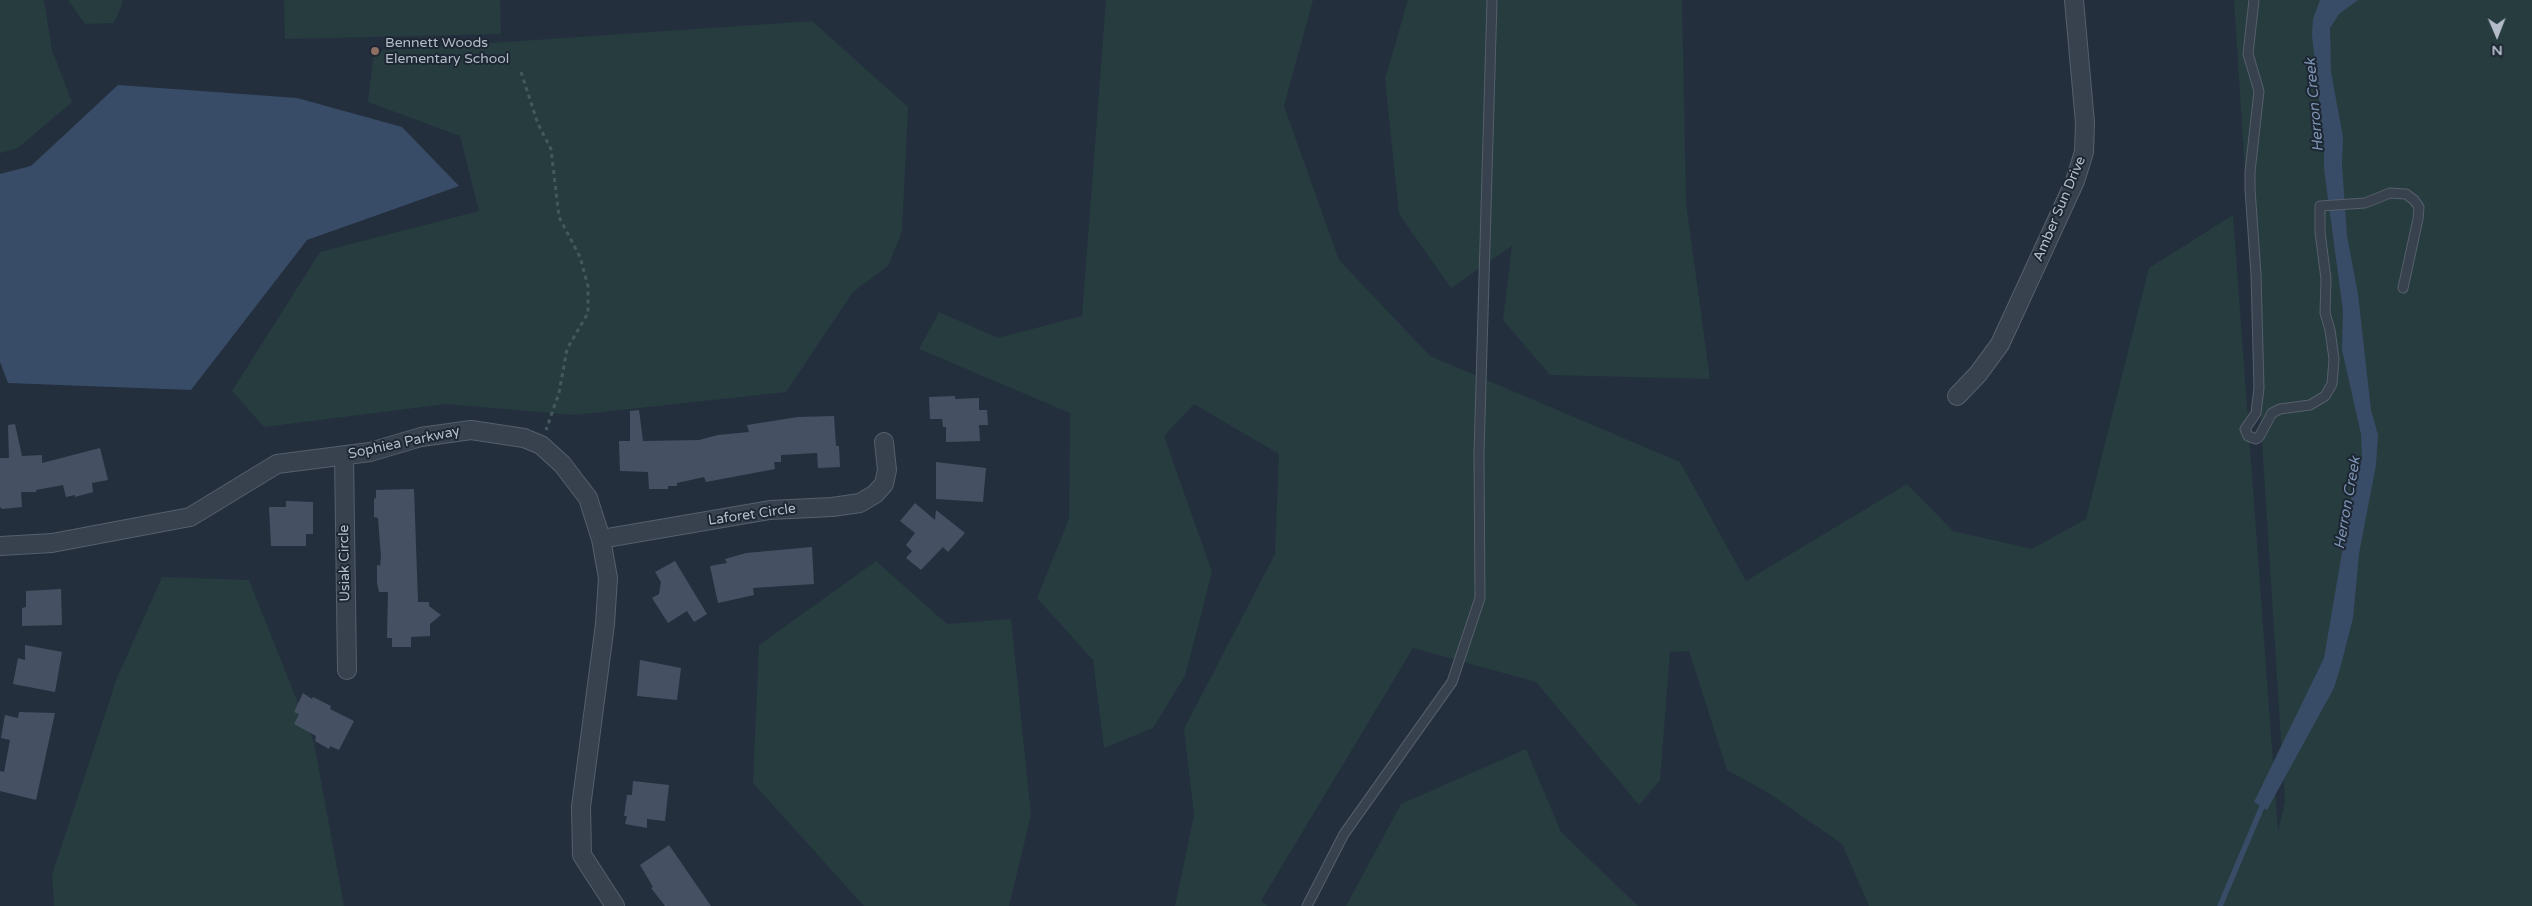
<!DOCTYPE html>
<style>
body{margin:0}
#map{position:relative;width:2532px;height:906px;overflow:hidden;background:#242f3e;font-family:"Varela Round",sans-serif}
canvas{display:block}
.north{position:absolute;left:2472px;top:10px;width:50px;height:50px;-webkit-text-stroke:4px #1d2633;paint-order:stroke;rotate:179deg;font-size:14px;font-weight:700;line-height:20px;text-align:center;color:#b4bcc9}
.north::after{content:'';display:block;margin:auto;width:18px;height:22px;background:#b4bcc9;clip-path:polygon(50% 0,100% 100%,50% 72%,0 100%)}
</style>
<div id="map">
<canvas width="2532" height="906"></canvas>
<div class="north">N</div>
</div>
<script>
const ctx = document.querySelector('canvas').getContext('2d');
ctx.lineJoin = 'round';
function fill(path, color) {
  ctx.fillStyle = color;
  ctx.fill(path, 'evenodd');
}
function toPath(rows) {
  const path = new Path2D();
  for (const r of rows) {
    path.moveTo(r[0], r[1]);
    for (let i = 2; i < r.length; i += 2) path.lineTo(r[i], r[i + 1]);
  }
  return path;
}
function stroke(path, color, width, dash) {
  ctx.strokeStyle = color;
  ctx.lineWidth = width;
  ctx.lineCap = dash ? 'butt' : 'round';
  ctx.setLineDash(dash || []);
  ctx.stroke(path);
}
function write(font, color, halo, rows, align = 'center') {
  ctx.font = font + ' "Varela Round",sans-serif';
  ctx.lineWidth = 4;
  ctx.setLineDash([]);
  ctx.textBaseline = 'middle';
  ctx.strokeStyle = halo;
  ctx.fillStyle = color;
  for (const [text, x, y, turn = 0] of rows) {
    ctx.save();
    ctx.translate(x, y);
    ctx.rotate((+turn || 0) * Math.PI / 180);
    ctx.textAlign = isNaN(turn) ? turn : align;
    if (halo) ctx.strokeText(text, 0, 0);
    ctx.fillText(text, 0, 0);
    ctx.restore();
  }
}
fill(toPath([
 [0,0,44,0,52,50,72,102,18,148,0,153],
 [68,0,122,0,123,2,114,23,85,24],
 [284,0,500,0,501,34,285,39],
 [1106,0,1313,0,1284,106,1339,260,1430,356,1680,462,1746,581,1907,484,1953,531,2032,549,2086,519,2149,268,2233,215,2278,831,2285,803,2234,0,2532,0,2532,906,1869,906,1842,844,1770,794,1727,770,1689,651,1670,652,1660,780,1639,805,1536,682,1413,648,1261,901,1268,906,1175,906,1194,815,1184,729,1275,554,1279,454,1194,404,1164,436,1212,572,1185,676,1153,728,1104,748,1093,660,1037,598,1069,519,1070,413,919,349,939,312,998,338,1082,316],
 [1408,0,1682,0,1686,203,1710,379,1550,375,1503,320,1512,246,1451,288,1399,214,1385,79],
 [812,21,908,107,902,232,888,266,853,292,786,392,575,415,446,404,264,427,232,391,320,252,479,211,460,136,368,102,374,51],
 [876,561,947,624,1011,619,1031,815,1009,906,864,906,753,783,759,645],
 [162,577,249,580,314,743,344,906,54,906,52,875,117,678],
 [1526,749,1561,832,1638,906,1346,906,1401,804]
]), '#263c3f');
fill(toPath([
 [2320,0,2358,0,2339,14,2330,28,2331,72,2343,137,2342,164,2347,236,2358,294,2371,410,2378,435,2376,465,2359,554,2353,618,2341,665,2334,688,2267,810,2254,802,2324,658,2353,488,2362,458,2361,434,2342,350,2343,311,2324,169,2324,143,2312,35,2313,19],
 [118,85,297,98,402,127,459,186,307,240,191,390,8,383,0,362,0,174,31,166]
]), '#394c67');
stroke(toPath([
 [2220,906,2264,802]
]), '#394c67', 5.5);
fill(toPath([
 [955,396,955,399,979,398,979,410,987,410,988,425,979,425,980,441,946,442,946,427,943,427,942,419,930,419,929,397],
 [639,410,643,441,699,440,718,435,749,432,747,425,798,417,834,416,836,446,839,446,840,467,818,468,817,453,781,455,781,462,774,462,775,469,706,482,704,477,677,483,677,486,668,486,668,489,649,489,648,472,620,471,619,441,630,441,630,411],
 [15,424,22,456,42,455,42,463,100,448,108,480,92,483,93,492,75,497,75,495,66,497,63,485,36,490,36,492,21,492,22,507,2,509,0,507,0,458,9,458,8,425],
 [936,462,986,468,983,502,936,499],
 [414,489,418,602,429,602,429,606,441,615,430,624,430,636,411,637,411,647,392,647,392,638,387,638,388,592,379,592,377,583,377,565,380,566,381,557,378,518,374,517,374,499,376,498,376,490],
 [286,501,313,502,313,534,306,534,306,546,271,546,269,507,286,507],
 [915,503,935,520,936,510,965,533,948,552,943,547,921,570,906,558,912,551,906,545,915,533,900,521],
 [812,547,814,584,753,588,754,595,718,603,710,566,727,563,725,559,746,553],
 [675,561,707,614,694,622,687,611,668,623,652,598,659,594,661,582,655,572],
 [61,589,62,625,22,626,22,608,26,607,26,591],
 [25,645,62,652,55,692,13,684,18,658,25,660],
 [640,660,681,668,677,700,637,696],
 [303,693,312,699,313,697,331,706,330,709,354,721,339,750,330,746,329,749,315,741,316,736,294,724,299,714,294,712],
 [19,712,55,713,36,800,0,791,0,771,4,772,10,740,1,738,5,715,18,718],
 [633,781,669,785,665,821,647,819,647,828,625,824,627,816,624,816,627,795,632,795],
 [669,845,711,906,665,906,651,888,653,887,640,865]
]), '#455162');
const service = toPath([
 [2254,0,2248,54,2259,91,2250,172,2250,189,2256,274,2259,388,2256,413,2245,429,2248,436,2256,439,2259,437,2272,413,2280,409,2310,405,2325,396,2332,384,2334,359,2330,330,2325,313,2326,279,2320,232,2320,206,2365,203,2390,193,2406,194,2414,200,2419,207,2418,219,2403,288],
 [1307,906,1344,834,1452,682,1480,598,1479,453,1492,0]
]);
const minor = toPath([
 [1957,396,1978,374,2000,344,2075,181,2084,152,2085,123,2074,0],
 [344,455,347,670],
 [601,539,770,510,832,507,860,503,875,494,884,484,887,470,884,442],
 [0,546,52,543,190,517,277,464,370,452,421,437,471,430,524,438,541,445,562,464,588,498,601,539,608,578,605,624,581,807,582,855,615,906]
]);
stroke(service, '#565f6c', 11);
stroke(minor, '#565f6c', 20);
stroke(toPath([
 [521,72,538,124,551,149,559,217,580,257,588,286,588,313,567,349,559,393,546,430]
]), '#44595c', 3, [4, 4]);
stroke(service, '#38414e', 9);
stroke(minor, '#38414e', 18);
for (const [x, y, r, color] of [
 [375,51,5,"#8d6e63"]
]) {
  const dot = new Path2D();
  dot.arc(x, y, r, 0, 2 * Math.PI);
  ctx.fillStyle = color;
  ctx.fill(dot);
  stroke(dot, '#1d2633', 2);
}
write('14px', '#b4bcc9', '#1d2633', [
 ["Bennett Woods",385,43],
 ["Elementary School",385,59]
], 'left');
write('14px', '#b4bcc9', '#1d2633', [
 ["Amber Sun Drive",2060,209,-67],
 ["Sophiea Parkway",404,443,-12],
 ["Laforet Circle",752,515,-8],
 ["Usiak Circle",345,563,-91]
]);
write('italic 15px', '#7c92b1', '#1d2633', [
 ["Herron Creek",2315,105,-95],
 ["Herron Creek",2348,503,-80]
]);
</script>
